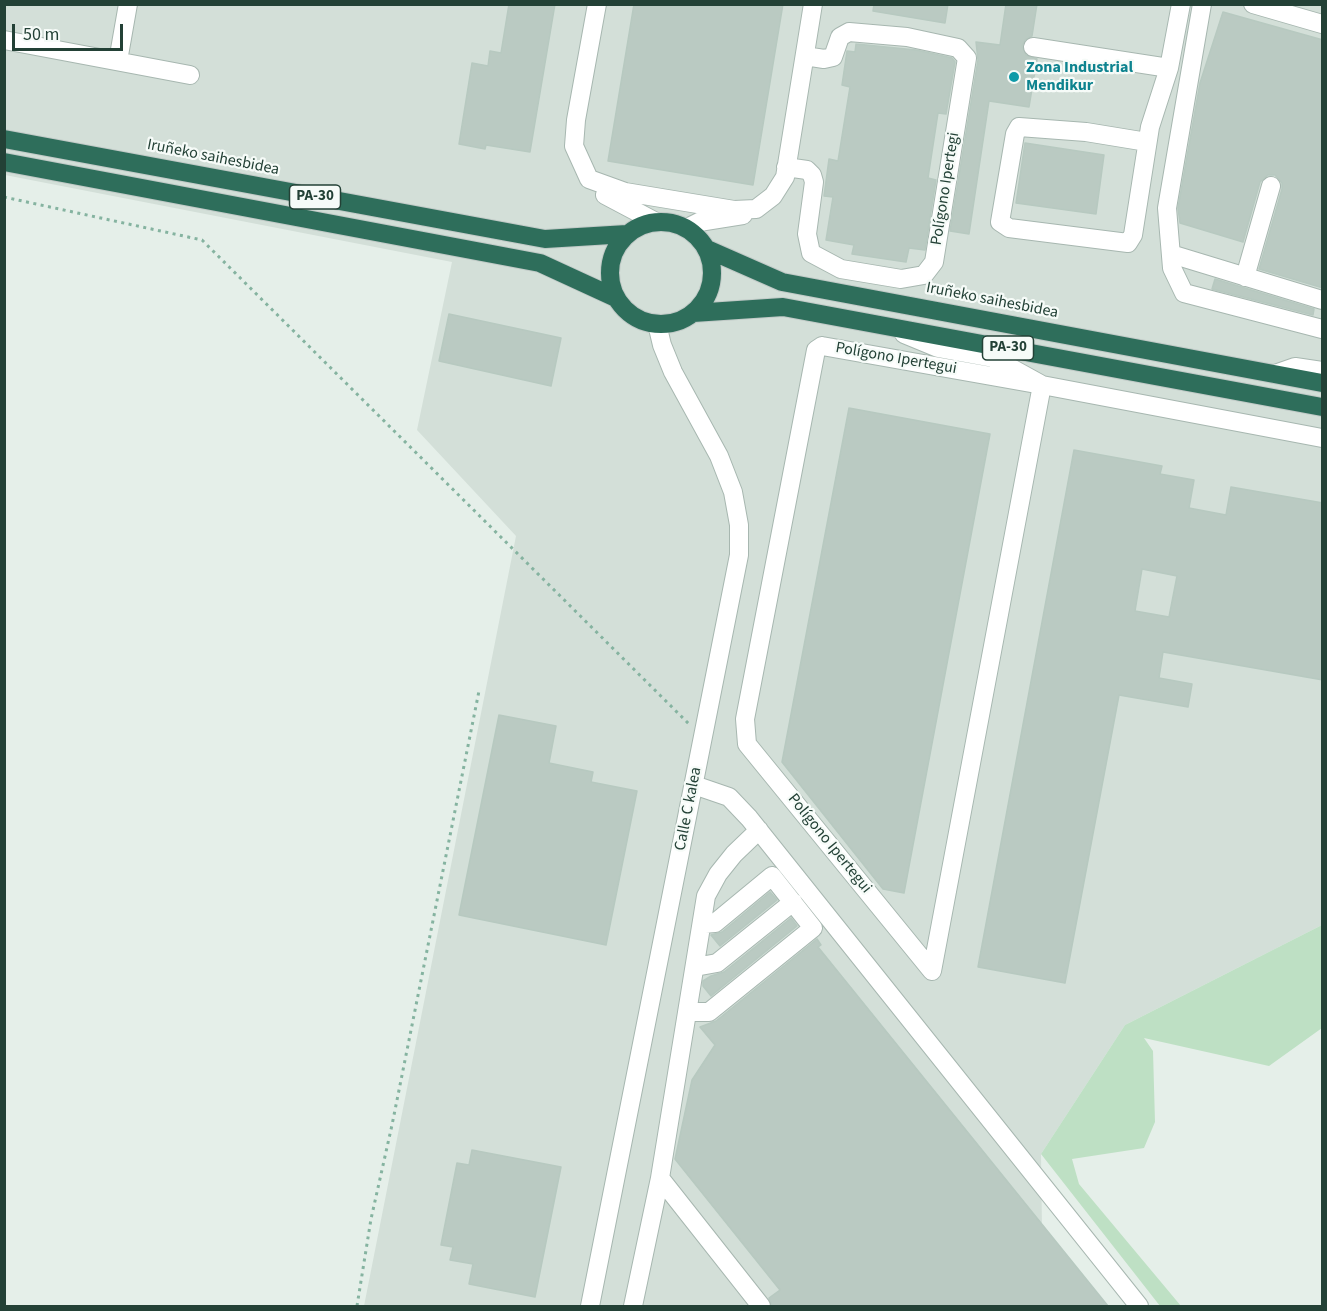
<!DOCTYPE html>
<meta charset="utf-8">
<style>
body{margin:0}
#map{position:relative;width:1327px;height:1311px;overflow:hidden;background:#e5efe9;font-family:"Source Sans 3",sans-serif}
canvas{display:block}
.frame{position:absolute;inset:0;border:6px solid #234136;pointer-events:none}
.scale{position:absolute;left:12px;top:24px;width:111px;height:27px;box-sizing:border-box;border:3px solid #234136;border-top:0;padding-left:8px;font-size:18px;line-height:21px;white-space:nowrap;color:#234136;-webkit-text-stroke:4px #f6fbf8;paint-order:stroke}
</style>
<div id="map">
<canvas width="1327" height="1311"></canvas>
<div class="frame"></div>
<div class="scale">50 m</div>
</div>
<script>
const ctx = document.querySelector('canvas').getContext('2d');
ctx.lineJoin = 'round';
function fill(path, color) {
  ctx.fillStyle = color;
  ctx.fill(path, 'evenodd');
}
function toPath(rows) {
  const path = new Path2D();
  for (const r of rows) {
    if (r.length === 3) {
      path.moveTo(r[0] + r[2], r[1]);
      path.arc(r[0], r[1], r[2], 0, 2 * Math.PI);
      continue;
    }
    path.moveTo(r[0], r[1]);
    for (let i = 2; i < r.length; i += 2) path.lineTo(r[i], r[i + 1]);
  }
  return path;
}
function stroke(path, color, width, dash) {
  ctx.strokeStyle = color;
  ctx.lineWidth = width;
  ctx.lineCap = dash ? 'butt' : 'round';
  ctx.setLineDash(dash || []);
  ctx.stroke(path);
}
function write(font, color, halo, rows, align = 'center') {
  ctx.font = font + ' "Source Sans 3",sans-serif';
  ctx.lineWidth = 4.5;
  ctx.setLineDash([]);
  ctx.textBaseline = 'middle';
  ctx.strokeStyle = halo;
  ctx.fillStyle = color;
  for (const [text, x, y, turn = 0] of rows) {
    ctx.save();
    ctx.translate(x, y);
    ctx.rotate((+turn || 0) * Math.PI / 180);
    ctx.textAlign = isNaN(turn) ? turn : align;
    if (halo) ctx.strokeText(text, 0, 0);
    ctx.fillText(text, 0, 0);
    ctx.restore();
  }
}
fill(toPath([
 [4,5,1322,5,1322,925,1125,1025,1041,1154,1043,1306,364,1306,516,536,417,430,452,262,5,175]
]), '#d3dfd8');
fill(toPath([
 [1322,925,1322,1028,1269,1066,1144,1038,1153,1051,1155,1122,1144,1148,1072,1159,1079,1184,1181,1306,1160,1306,1041,1154,1125,1025]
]), '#bee0c4');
const building = toPath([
 [509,4,555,4,530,152,486,145,485,149,459,144,472,63,488,66,490,51,501,53,509,4],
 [634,4,783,4,753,185,608,161,634,4],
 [874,4,948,4,945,23,873,11,874,4],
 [1006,4,1037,4,1032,36,1025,40,1022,46,1026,55,1037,59,1029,107,989,101,969,234,950,231,978,60,976,42,1000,45,1006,4],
 [1223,12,1323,40,1323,288,1259,269,1282,189,1282,183,1275,175,1268,175,1260,182,1243,242,1180,223,1178,208,1200,83,1223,12],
 [856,44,916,50,952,58,955,62,946,114,938,113,928,178,936,180,925,250,909,248,906,262,852,254,854,245,826,240,833,197,824,196,829,159,838,161,850,87,842,85,847,51,855,52,856,44],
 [1025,143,1104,155,1096,214,1016,203,1025,143],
 [1215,279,1314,309,1313,315,1212,289,1215,279],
 [449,314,561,338,551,386,439,361,449,314],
 [849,408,990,434,904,893,883,889,782,762,849,408],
 [1074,450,1162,466,1160,474,1194,480,1189,508,1226,515,1231,487,1323,503,1323,680,1163,652,1159,678,1192,684,1188,707,1119,695,1065,983,978,967,1074,450],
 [1142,569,1177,576,1169,617,1135,611,1142,569],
 [499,715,556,726,549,763,593,772,591,782,637,791,606,945,459,915,499,715],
 [770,892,777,900,720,946,711,935,722,932,770,892],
 [791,918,797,926,711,996,703,986,703,981,711,976,724,972,791,918],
 [817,939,821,945,818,947,1108,1306,772,1306,769,1298,780,1290,675,1159,692,1080,715,1045,700,1027,716,1021,817,939],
 [472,1150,561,1167,535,1297,469,1284,473,1264,450,1260,453,1247,441,1245,457,1163,469,1165,472,1150]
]);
fill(building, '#bacac2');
stroke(building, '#b7c9c0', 1.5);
const minor = toPath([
 [597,4,576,120,574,146,589,179,625,192,734,210,756,209,773,196,785,177,813,4],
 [1202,4,1167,208,1172,268,1184,293,1322,329],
 [1253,4,1322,24],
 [4,40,190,75],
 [1033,47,1169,68],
 [118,61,128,4],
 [1147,142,1086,132,1019,127,1015,134,1000,222,1009,228,1128,243,1133,235,1150,127,1169,68,1181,4],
 [786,167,807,170,812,175,814,182,807,234,811,253,841,269,901,279,924,275,934,262,967,58,958,48,907,37,849,32,840,37,833,57,824,59,805,56],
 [605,195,656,222],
 [687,228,699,222,743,215],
 [1171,254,1322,300],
 [1245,277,1271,186],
 [904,334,938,348,993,358,1042,385,1322,438],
 [822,346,1042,385,932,971,747,744,745,719,816,350,822,346],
 [1275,374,1295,367,1322,371],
 [694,785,729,797,749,818,1139,1306],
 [759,830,734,854,718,874,706,896,660,1178,761,1306],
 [695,967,717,963,793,902],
 [687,1012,709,1012,813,928,772,876,715,923,702,924],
 [590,1306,739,555,739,525,733,492,719,456,673,372,662,345,657,324],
 [633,1306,660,1178]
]);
const highway = toPath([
 [4,139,545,239,627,234],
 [4,162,540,263,616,298],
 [661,273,51],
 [707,249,782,282,1322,383],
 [693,313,783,307,1322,407]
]);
stroke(minor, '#a7b7b0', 20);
stroke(highway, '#c1cac7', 20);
stroke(toPath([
 [4,197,202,240,691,726],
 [357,1306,371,1219,392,1125,479,691]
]), '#85b3a0', 3, [3, 4.5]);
stroke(minor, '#fff', 18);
stroke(highway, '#2e6e5b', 18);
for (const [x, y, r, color] of [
 [1014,77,6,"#0f9aa8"]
]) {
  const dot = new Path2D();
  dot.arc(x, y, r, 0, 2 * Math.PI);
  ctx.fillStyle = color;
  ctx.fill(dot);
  stroke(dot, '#f6fbf8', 2);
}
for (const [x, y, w] of [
 [315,197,51],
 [1008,348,51]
]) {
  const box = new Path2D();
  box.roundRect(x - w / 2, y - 12, w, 24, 4.5);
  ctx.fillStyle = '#f6fbf8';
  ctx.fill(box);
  stroke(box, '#234136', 1.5);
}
write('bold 15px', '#234136', null, [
 ["PA-30",315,197],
 ["PA-30",1008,348]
]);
write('bold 16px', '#0d838f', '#f6fbf8', [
 ["Zona Industrial",1026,68],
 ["Mendikur",1026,86]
], 'left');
write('16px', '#234136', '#f6fbf8', [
 ["Iruñeko saihesbidea",213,158,11],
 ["Polígono Ipertegi",946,189,-81],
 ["Iruñeko saihesbidea",992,301,11],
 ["Polígono Ipertegui",896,359,10],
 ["Calle C kalea",689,809,-79],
 ["Polígono Ipertegui",829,844,51]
]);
</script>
